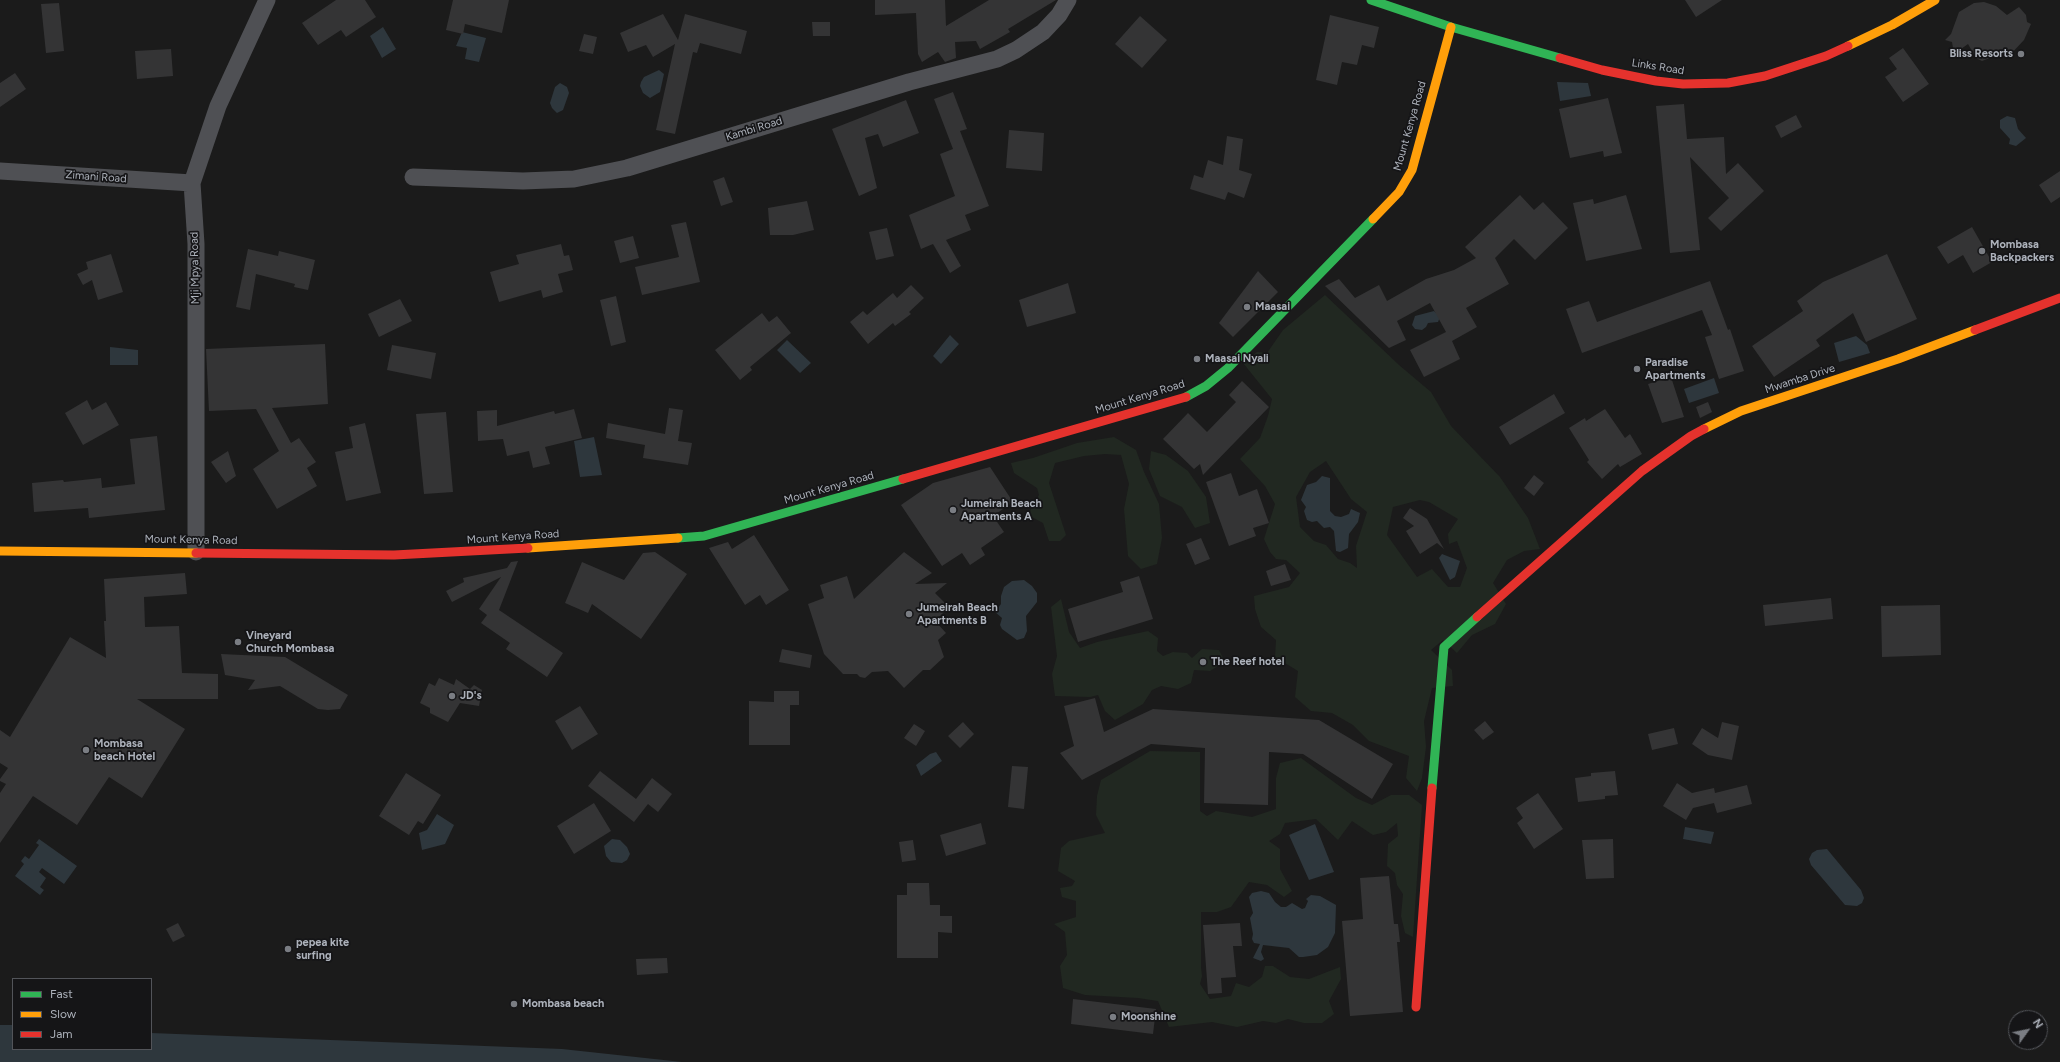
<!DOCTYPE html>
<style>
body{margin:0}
#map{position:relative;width:2060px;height:1062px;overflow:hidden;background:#1b1b1b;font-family:Figtree,sans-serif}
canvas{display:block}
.legend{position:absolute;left:12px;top:978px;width:140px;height:72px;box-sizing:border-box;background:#151517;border:1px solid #525459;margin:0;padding:5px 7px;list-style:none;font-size:12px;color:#adb2bb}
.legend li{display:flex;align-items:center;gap:8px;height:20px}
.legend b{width:20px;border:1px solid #525459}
.north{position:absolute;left:2008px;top:1010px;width:40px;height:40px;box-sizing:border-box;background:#151517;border:1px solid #525459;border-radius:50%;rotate:57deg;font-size:11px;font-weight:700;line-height:16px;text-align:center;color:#adb2bb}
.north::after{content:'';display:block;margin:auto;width:14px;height:18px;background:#7a7d83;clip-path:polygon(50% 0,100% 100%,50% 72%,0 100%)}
</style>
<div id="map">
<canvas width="2060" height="1062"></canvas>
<ul class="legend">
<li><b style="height:5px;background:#30b455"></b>Fast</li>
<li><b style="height:5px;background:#ff9f0a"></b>Slow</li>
<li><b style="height:5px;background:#e5322d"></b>Jam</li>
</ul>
<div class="north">N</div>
</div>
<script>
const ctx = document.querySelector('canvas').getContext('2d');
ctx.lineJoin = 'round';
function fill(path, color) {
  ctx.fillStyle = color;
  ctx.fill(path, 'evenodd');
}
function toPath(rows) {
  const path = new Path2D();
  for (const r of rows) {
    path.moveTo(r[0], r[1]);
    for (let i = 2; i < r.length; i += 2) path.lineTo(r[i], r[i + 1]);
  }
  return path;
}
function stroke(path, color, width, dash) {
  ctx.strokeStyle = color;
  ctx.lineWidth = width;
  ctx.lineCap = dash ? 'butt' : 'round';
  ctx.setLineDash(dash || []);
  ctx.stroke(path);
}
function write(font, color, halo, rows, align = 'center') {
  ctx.font = font + ' Figtree,sans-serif';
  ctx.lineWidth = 3.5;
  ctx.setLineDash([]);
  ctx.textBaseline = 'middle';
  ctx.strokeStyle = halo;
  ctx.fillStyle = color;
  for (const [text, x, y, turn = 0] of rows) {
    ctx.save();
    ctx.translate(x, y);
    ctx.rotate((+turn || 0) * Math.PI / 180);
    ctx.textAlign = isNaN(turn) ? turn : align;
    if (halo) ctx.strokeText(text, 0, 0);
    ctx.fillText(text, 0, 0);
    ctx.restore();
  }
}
fill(toPath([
 [1325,295,1399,365,1431,392,1451,426,1500,477,1528,518,1540,549,1524,551,1507,560,1493,583,1506,604,1495,624,1472,635,1457,653,1443,640,1431,650,1452,670,1453,686,1432,688,1424,721,1426,747,1422,778,1417,791,1406,778,1409,756,1369,741,1353,725,1332,713,1311,711,1295,697,1298,671,1275,657,1276,640,1261,627,1255,609,1254,596,1289,587,1300,573,1286,560,1276,559,1270,552,1264,539,1275,504,1265,486,1240,459,1260,438,1268,416,1272,399,1243,363,1257,352,1267,353,1283,330],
 [1326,461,1351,499,1367,512,1356,546,1357,568,1350,563,1338,559,1326,545,1314,541,1300,527,1296,497,1310,472],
 [1420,500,1429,502,1458,519,1448,534,1449,544,1457,541,1467,568,1460,587,1448,587,1432,569,1417,577,1387,535,1393,507],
 [1114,437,1136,450,1144,472,1159,504,1162,538,1157,564,1141,569,1128,556,1124,509,1129,484,1121,455,1105,454,1084,456,1055,463,1049,483,1066,535,1060,541,1049,541,1043,523,1028,515,1039,495,1037,488,1014,473,1011,463,1033,458,1077,443],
 [1151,451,1166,455,1188,471,1206,497,1210,523,1195,528,1182,507,1160,496,1149,469],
 [1061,599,1069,632,1080,648,1097,642,1148,631,1158,638,1157,651,1163,656,1173,652,1187,653,1192,658,1202,649,1219,650,1225,662,1210,671,1194,670,1191,683,1178,689,1161,686,1152,690,1143,704,1115,720,1105,711,1098,695,1090,697,1055,696,1052,674,1057,656,1051,607],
 [1150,751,1200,752,1200,811,1207,816,1216,811,1252,817,1276,809,1276,778,1280,763,1301,758,1356,798,1372,805,1391,795,1409,795,1422,805,1413,937,1405,933,1401,916,1403,894,1397,885,1395,873,1387,866,1388,844,1398,836,1397,823,1386,832,1373,835,1352,821,1338,840,1316,819,1285,823,1280,834,1269,841,1280,849,1280,869,1292,891,1284,897,1267,885,1249,882,1231,907,1217,912,1201,912,1201,967,1202,976,1200,984,1210,999,1231,996,1236,983,1249,987,1262,977,1265,966,1273,966,1290,977,1309,979,1340,967,1341,979,1329,1001,1334,1014,1322,1023,1304,1023,1288,1019,1276,1023,1263,1021,1237,1027,1212,1022,1169,1027,1158,1001,1138,998,1085,995,1063,988,1060,966,1067,955,1065,932,1054,924,1076,917,1076,901,1062,897,1060,888,1072,886,1075,881,1058,871,1061,848,1069,841,1105,833,1096,815,1097,796,1101,780]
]), '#212821');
fill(toPath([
 [383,27,396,49,382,58,370,36],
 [462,32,486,38,479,62,465,59,467,48,456,46],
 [659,70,664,74,660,92,650,98,643,93,640,86,641,82,644,77],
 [1557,82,1588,83,1591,96,1560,101],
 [560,83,567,87,569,93,563,110,557,113,552,108,550,103,555,87],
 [2007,116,2015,118,2018,129,2026,138,2016,146,2009,144,2010,139,2000,128,2000,120],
 [1434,311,1440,317,1438,322,1428,323,1426,327,1422,330,1415,329,1412,325,1415,316],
 [950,335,959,344,941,364,933,356],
 [1856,336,1867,345,1870,353,1839,362,1834,343],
 [787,340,811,363,800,373,777,350],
 [110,347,138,350,138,365,110,365],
 [1714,378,1719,393,1689,403,1684,389],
 [594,437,602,475,580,477,574,441],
 [1322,476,1330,478,1330,511,1335,516,1341,517,1349,514,1351,509,1360,513,1358,522,1349,534,1348,548,1340,552,1336,551,1334,531,1330,527,1324,528,1317,521,1312,522,1307,520,1304,511,1306,507,1301,500,1307,485,1316,482],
 [1442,554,1460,561,1455,577,1450,580,1439,558],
 [1024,580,1032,586,1037,593,1037,602,1026,616,1027,631,1024,638,1017,640,1002,629,1000,625,1002,618,995,612,1001,604,1001,596,1004,587,1012,581],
 [936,752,942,761,921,776,916,765,930,754],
 [437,814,454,825,445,844,422,850,419,833,427,830],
 [1315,824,1334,872,1309,880,1289,835],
 [1685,827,1714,832,1711,844,1683,839],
 [39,839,77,866,64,884,42,868,39,872,46,878,40,887,44,890,40,895,15,876,24,864,21,861,25,856,29,859,39,845,36,843],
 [612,839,620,840,627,847,630,854,627,860,622,863,611,862,606,856,604,846],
 [1827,849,1861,890,1864,898,1862,903,1857,906,1845,905,1811,865,1809,859,1812,853,1817,850],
 [1261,891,1269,893,1275,902,1281,907,1286,907,1292,903,1302,909,1305,908,1308,901,1306,899,1311,895,1320,896,1336,905,1335,933,1328,947,1317,955,1303,957,1299,957,1289,948,1263,945,1261,952,1264,959,1261,961,1253,958,1260,944,1254,943,1252,939,1253,934,1250,918,1253,913,1249,897,1252,893],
 [0,1025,13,1025,13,1049,151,1049,151,1033,562,1049,682,1062,0,1062]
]), '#2e373d');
fill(toPath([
 [336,0,365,0,376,17,346,37,341,30,318,45,302,23],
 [453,0,509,0,502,33,465,24,463,34,446,30],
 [875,0,945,0,946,26,989,0,1056,0,1008,29,1010,32,980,49,976,41,955,42,956,58,945,62,938,52,922,62,918,54,916,13,875,15],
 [1685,0,1722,0,1696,17],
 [1984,2,1996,6,2007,15,2019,7,2026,15,2027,22,2031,24,2024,40,2009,56,2007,54,1995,56,1982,61,1976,58,1968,44,1954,54,1952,42,1945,40,1951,34,1959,12,1974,3],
 [59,3,64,51,46,53,41,4],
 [663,14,678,40,685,14,747,31,741,54,700,43,697,53,693,52,675,134,656,130,675,44,653,57,646,45,628,52,620,33],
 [1330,15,1379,27,1374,48,1362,45,1357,65,1342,62,1337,85,1316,80],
 [1140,16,1167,40,1142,68,1115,44],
 [812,22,830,22,830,36,813,36],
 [584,34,597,37,593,54,579,51],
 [1903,48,1929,84,1903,102,1885,77,1897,69,1889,58],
 [171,49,173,76,137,79,135,51],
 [15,73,26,89,0,107,0,83],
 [953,92,967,129,960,131,989,206,965,215,971,230,946,240,961,266,950,273,933,244,921,249,909,215,955,196,940,154,953,149,934,99],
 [1608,98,1622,153,1604,157,1603,151,1570,158,1559,109],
 [906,100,919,133,883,147,878,134,865,138,877,188,859,196,832,129],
 [1684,104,1687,139,1724,137,1726,174,1738,163,1764,191,1721,231,1708,218,1729,198,1690,157,1700,250,1670,253,1656,106],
 [1796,115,1802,127,1781,138,1775,126],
 [1009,130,1044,133,1042,171,1006,168],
 [1227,136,1243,139,1239,170,1252,174,1244,198,1228,192,1225,200,1190,189,1194,175,1203,178,1208,160,1223,165],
 [2060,171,2060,197,2051,203,2039,185],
 [724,177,733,202,721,206,713,181],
 [1520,195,1534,210,1543,202,1568,228,1535,260,1514,239,1495,258,1509,284,1466,308,1477,327,1452,341,1460,359,1424,377,1410,350,1446,332,1430,303,1397,321,1406,340,1389,348,1325,286,1339,279,1355,298,1379,285,1387,301,1426,279,1454,270,1476,258,1465,247],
 [1626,195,1642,249,1586,261,1573,203,1593,199,1594,204],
 [807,201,814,230,793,235,770,235,768,208],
 [686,222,700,282,642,295,635,267,679,257,671,225],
 [1972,227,1992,262,1973,273,1963,255,1948,264,1937,247],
 [887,228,894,256,876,260,869,232],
 [633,236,639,258,620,263,614,241],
 [561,244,564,256,569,255,573,270,558,274,563,292,543,298,541,290,499,302,490,272,519,264,516,255],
 [248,249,278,256,279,251,315,260,308,290,294,287,295,284,256,274,250,310,236,307],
 [111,254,123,292,98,300,92,280,83,285,77,274,88,269,86,262],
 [1887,254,1917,319,1866,342,1853,313,1816,340,1820,346,1774,377,1752,346,1803,311,1797,301,1823,282],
 [1258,271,1278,292,1233,337,1219,323],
 [1710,281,1728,330,1730,329,1744,371,1719,379,1705,337,1712,335,1702,310,1582,353,1566,309,1589,301,1597,322],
 [1068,283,1076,313,1027,327,1019,300],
 [911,285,924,298,909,312,911,314,895,326,893,323,868,344,850,322,863,311,867,315,893,293,897,298],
 [616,296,626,342,611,346,600,300],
 [400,299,412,321,379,337,368,314],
 [762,313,769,322,777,316,791,333,750,367,752,370,740,380,715,350],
 [325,344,328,404,272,408,291,443,299,438,316,462,307,468,317,486,277,509,253,469,279,451,256,409,209,411,206,349],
 [392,345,436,353,431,379,387,370],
 [1671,377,1684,417,1662,423,1648,384],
 [1242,381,1269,407,1203,475,1200,464,1194,469,1163,439,1188,413,1207,432,1236,402,1229,395],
 [1554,394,1565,413,1510,445,1499,427],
 [87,400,92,410,106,402,119,425,83,445,65,413],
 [1708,402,1712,412,1700,418,1696,407],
 [669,408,683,410,678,441,692,443,688,465,643,458,645,445,606,438,608,423,665,434],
 [574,409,582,438,545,447,550,464,533,468,529,451,507,456,503,439,478,441,477,411,497,410,497,426,554,411,555,414],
 [1605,409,1625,438,1630,434,1642,454,1620,467,1618,464,1602,479,1587,462,1589,460,1569,428,1585,418,1586,421],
 [446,412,453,492,424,494,416,414],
 [365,423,381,493,346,501,335,452,353,448,349,427],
 [157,436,165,510,89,518,88,508,34,512,32,483,63,480,64,482,101,478,102,488,135,484,130,439],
 [228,451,236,476,226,483,211,462],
 [990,467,1013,502,993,516,1004,532,981,548,985,555,970,565,962,553,942,566,901,505,933,483],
 [1231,473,1239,496,1257,489,1269,523,1253,528,1256,536,1229,546,1206,482],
 [1534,475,1544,483,1534,496,1524,488],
 [1410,508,1427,519,1444,549,1437,543,1420,554,1406,531,1414,526,1403,518],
 [754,535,789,590,766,605,760,595,745,605,709,548,728,542,732,549],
 [1201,538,1210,559,1195,565,1186,544],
 [655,552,687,574,641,639,592,604,588,613,565,603,582,562,624,580,643,553],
 [904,552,932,573,915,584,947,583,935,593,949,607,935,621,946,633,938,640,944,657,930,670,923,670,904,688,888,671,872,672,865,678,860,677,857,674,843,674,824,654,808,604,824,598,820,585,847,576,854,599],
 [518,561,499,610,563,653,547,677,506,649,510,643,481,623,487,615,479,609,501,577,452,602,446,591,464,582,463,578,507,568,511,562],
 [1285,564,1291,580,1271,586,1266,571],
 [185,573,187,594,144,597,145,627,179,626,182,673,218,674,218,699,137,699,185,729,142,798,109,777,77,825,33,796,0,843,0,793,6,784,0,781,0,779,8,768,0,763,0,730,10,737,70,637,106,658,104,621,106,621,104,579],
 [1139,576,1153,619,1078,642,1068,609,1123,592,1120,582],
 [1831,598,1833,619,1765,626,1763,605],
 [1940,605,1941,655,1882,657,1881,606],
 [782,649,812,655,810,668,779,662],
 [221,654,285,657,348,695,340,709,328,710,318,709,280,686,248,690,255,680,225,675],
 [439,678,454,685,456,679,470,689,474,685,482,690,479,706,460,703,448,722,430,713,430,708,420,703,429,683,435,686],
 [774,691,799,691,799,705,790,705,790,745,749,745,749,701,774,702],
 [1095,698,1104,732,1153,709,1319,720,1393,764,1372,799,1303,754,1269,752,1268,805,1204,803,1205,748,1151,744,1082,780,1060,753,1074,746,1064,706],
 [580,706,598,734,572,750,555,721],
 [1485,721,1494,732,1483,740,1474,730],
 [963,722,974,734,960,748,948,736],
 [1722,722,1739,726,1732,760,1708,755,1692,744,1702,728,1718,738],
 [914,724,925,731,916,746,904,738],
 [1674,728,1678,744,1652,750,1648,734],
 [1012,766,1028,767,1024,809,1008,807],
 [600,771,636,799,652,778,672,794,658,812,648,804,634,822,588,786],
 [1615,771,1618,795,1605,796,1605,799,1578,802,1575,778,1591,776,1591,773],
 [406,773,441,795,423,824,418,821,409,835,379,816],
 [1677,783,1692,793,1714,788,1715,793,1747,785,1752,804,1717,813,1714,803,1693,808,1686,820,1663,806],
 [1538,793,1563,829,1534,849,1517,823,1523,818,1516,808],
 [594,803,611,831,574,854,557,826],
 [981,823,986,844,946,856,940,835],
 [1613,839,1614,878,1586,879,1582,840],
 [913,840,916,860,902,862,899,842],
 [1389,876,1394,924,1398,924,1400,942,1397,942,1403,1012,1350,1016,1342,921,1363,919,1360,878],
 [907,883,929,883,930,905,940,905,940,916,952,916,952,933,938,932,938,958,897,958,897,895,907,895],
 [178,923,185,936,173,942,166,929],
 [1240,923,1242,946,1233,946,1236,977,1221,978,1222,993,1208,994,1203,925],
 [667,958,668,973,637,975,636,959],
 [1073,999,1156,1009,1153,1034,1071,1024]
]), '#343435');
stroke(toPath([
 [0,171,192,183],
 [413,177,523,181,574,179,627,168,909,82,997,59,1016,50,1043,32,1059,15,1068,0],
 [196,552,196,244,192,183,218,106,267,0]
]), '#4f5054', 17);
stroke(toPath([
 [1371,0,1451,27,1560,58],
 [1186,397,1206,386,1228,368,1373,219],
 [678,538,704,536,903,479],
 [1432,788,1444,647,1477,617]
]), '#30b455', 9);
stroke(toPath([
 [1848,46,1892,25,1935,0],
 [1373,219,1399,192,1412,170,1451,27],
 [1704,429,1741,411,1898,359,1975,330],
 [528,548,678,538],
 [0,551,196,553]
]), '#ff9f0a', 9);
stroke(toPath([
 [1560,58,1602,70,1656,81,1683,84,1728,83,1765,76,1826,56,1848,46],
 [1975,330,2060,298],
 [903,479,1186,397],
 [196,553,394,555,528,548],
 [1477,617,1642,471,1691,436,1704,429],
 [1416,1007,1432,788]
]), '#e5322d', 9);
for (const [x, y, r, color] of [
 [2021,54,4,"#7a7d83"],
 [1982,251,4,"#7a7d83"],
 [1247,307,4,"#7a7d83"],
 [1197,359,4,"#7a7d83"],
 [1637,369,4,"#7a7d83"],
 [953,510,4,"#7a7d83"],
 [909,614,4,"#7a7d83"],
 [238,642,4,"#7a7d83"],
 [1203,662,4,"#7a7d83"],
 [452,696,4,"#7a7d83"],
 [86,750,4,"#7a7d83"],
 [288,949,4,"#7a7d83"],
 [514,1004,4,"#7a7d83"],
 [1113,1017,4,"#7a7d83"]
]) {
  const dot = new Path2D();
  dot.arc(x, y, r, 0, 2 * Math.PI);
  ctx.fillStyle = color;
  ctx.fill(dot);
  stroke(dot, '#151517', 1.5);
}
write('bold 11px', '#adb2bb', '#151517', [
 ["Bliss Resorts",2013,54,"right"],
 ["Mombasa",1990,245],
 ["Backpackers",1990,258],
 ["Maasai",1255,307],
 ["Maasai Nyali",1205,359],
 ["Paradise",1645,363],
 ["Apartments",1645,376],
 ["Jumeirah Beach",961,504],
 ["Apartments A",961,517],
 ["Jumeirah Beach",917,608],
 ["Apartments B",917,621],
 ["Vineyard",246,636],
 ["Church Mombasa",246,649],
 ["The Reef hotel",1211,662],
 ["JD's",460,696],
 ["Mombasa",94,744],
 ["beach Hotel",94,757],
 ["pepea kite",296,943],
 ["surfing",296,956],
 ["Mombasa beach",522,1004],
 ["Moonshine",1121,1017]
], 'left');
write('11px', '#adb2bb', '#151517', [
 ["Links Road",1658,67,9],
 ["Mount Kenya Road",1410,126,-74],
 ["Kambi Road",754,129,-17],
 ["Zimani Road",96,177,4],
 ["Mji Mpya Road",195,268,-91],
 ["Mwamba Drive",1800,379,-18],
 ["Mount Kenya Road",1140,397,-17],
 ["Mount Kenya Road",829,488,-16],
 ["Mount Kenya Road",513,537,-4],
 ["Mount Kenya Road",191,540,1]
]);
</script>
